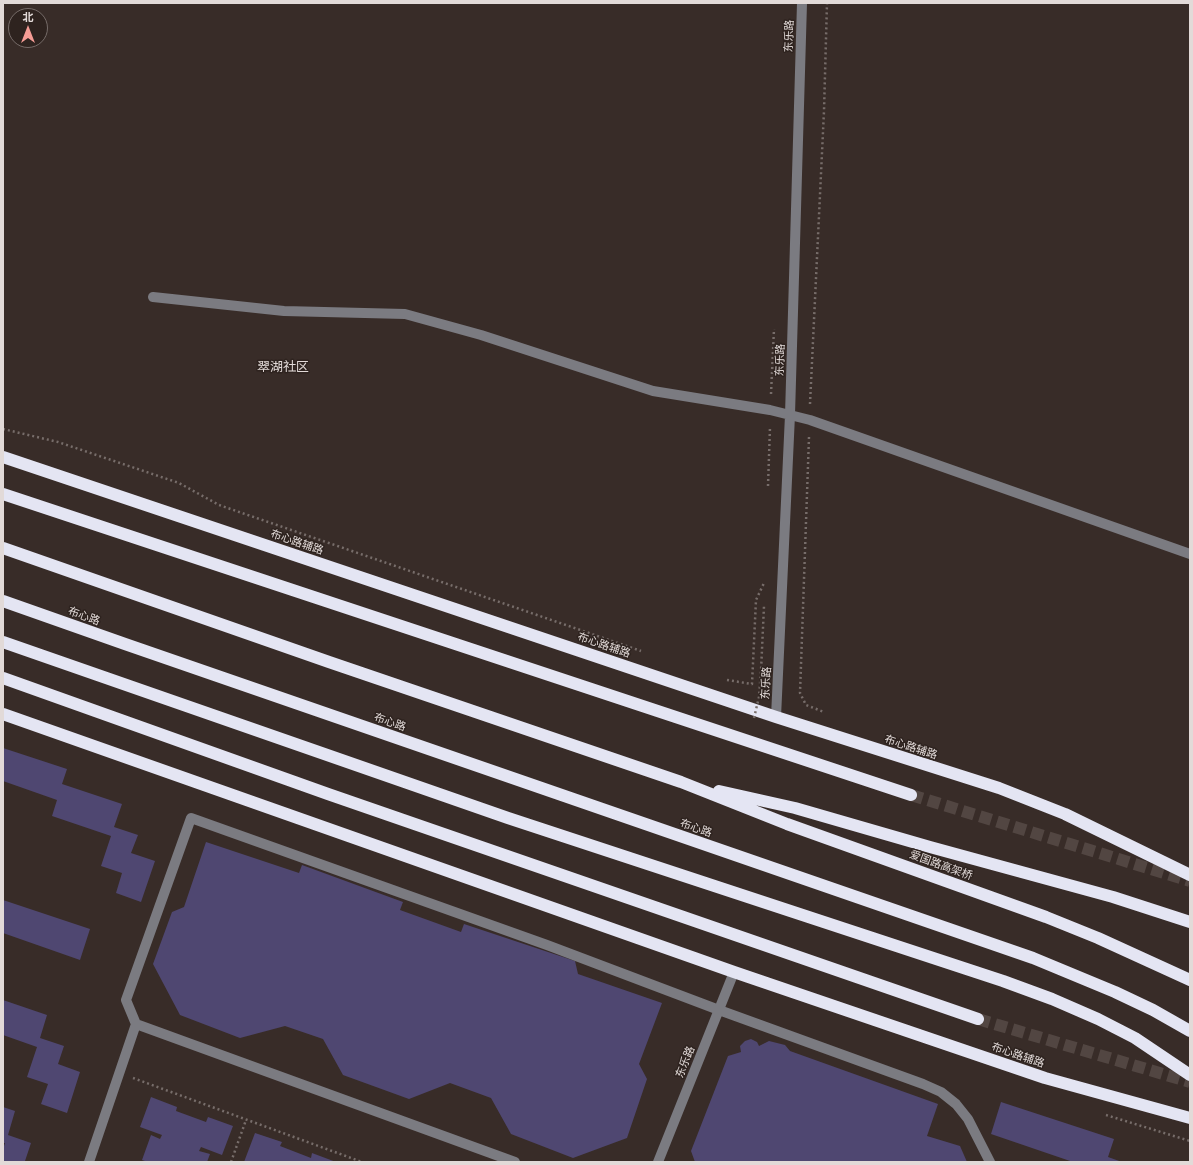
<!DOCTYPE html>
<meta charset="utf-8">
<style>
body{margin:0}
#map{position:relative;width:1193px;height:1165px;overflow:hidden;background:#382c28;font-family:"Exo 2","Noto Sans SC",sans-serif}
canvas{display:block}
.frame{position:absolute;inset:0;border:4px solid #e2dad8;pointer-events:none}
.north{position:absolute;left:8px;top:8px;width:40px;height:40px;box-sizing:border-box;background:#2e231f;border:1px solid #766c69;border-radius:50%;rotate:0deg;font-size:11px;font-weight:700;line-height:16px;text-align:center;color:#e2dad8}
.north::after{content:'';display:block;margin:auto;width:14px;height:18px;background:#f59c95;clip-path:polygon(50% 0,100% 100%,50% 72%,0 100%)}
</style>
<div id="map">
<canvas width="1193" height="1165"></canvas>
<div class="frame"></div>
<div class="north">北</div>
</div>
<script>
const ctx = document.querySelector('canvas').getContext('2d');
ctx.lineJoin = 'round';
function fill(path, color) {
  ctx.fillStyle = color;
  ctx.fill(path, 'evenodd');
}
function toPath(rows) {
  const path = new Path2D();
  for (const r of rows) {
    path.moveTo(r[0], r[1]);
    for (let i = 2; i < r.length; i += 2) path.lineTo(r[i], r[i + 1]);
  }
  return path;
}
function stroke(path, color, width, dash) {
  ctx.strokeStyle = color;
  ctx.lineWidth = width;
  ctx.lineCap = dash ? 'butt' : 'round';
  ctx.setLineDash(dash || []);
  ctx.stroke(path);
}
function write(font, color, halo, rows, align = 'center') {
  ctx.font = font + ' "Exo 2","Noto Sans SC",sans-serif';
  ctx.lineWidth = 3;
  ctx.setLineDash([]);
  ctx.textBaseline = 'middle';
  ctx.strokeStyle = halo;
  ctx.fillStyle = color;
  for (const [text, x, y, turn = 0] of rows) {
    ctx.save();
    ctx.translate(x, y);
    ctx.rotate((+turn || 0) * Math.PI / 180);
    ctx.textAlign = isNaN(turn) ? turn : align;
    if (halo) ctx.strokeText(text, 0, 0);
    ctx.fillText(text, 0, 0);
    ctx.restore();
  }
}
fill(toPath([
 [3,748,67,769,62,784,122,804,114,827,138,835,131,853,155,861,141,902,116,893,122,873,101,866,111,836,52,816,57,800,3,781],
 [206,842,299,873,302,865,403,902,400,910,461,932,464,924,575,961,578,974,662,1003,639,1064,647,1079,627,1138,573,1158,511,1134,491,1098,450,1083,409,1099,343,1075,323,1039,285,1026,240,1038,180,1015,153,964,172,912,184,907],
 [3,900,90,929,80,960,3,933],
 [3,1000,47,1015,40,1038,64,1046,58,1064,80,1072,67,1113,41,1104,48,1084,27,1077,37,1047,3,1035],
 [751,1039,757,1042,759,1046,769,1041,785,1045,790,1051,938,1104,927,1136,960,1146,967,1162,695,1162,691,1151,728,1056,741,1052,740,1046,745,1041],
 [151,1097,177,1107,176,1111,206,1122,208,1117,233,1126,222,1155,201,1147,199,1151,210,1154,207,1162,148,1162,142,1160,151,1135,160,1139,162,1135,140,1127],
 [1001,1102,1114,1139,1108,1157,1122,1162,1073,1162,991,1134],
 [3,1107,15,1111,8,1135,31,1143,25,1161,28,1162,3,1162,3,1149,5,1143,3,1143],
 [255,1133,282,1142,280,1146,311,1158,312,1153,336,1162,244,1162]
]), '#4f4771');
stroke(toPath([
 [911,795,1190,881],
 [978,1019,1190,1082]
]), '#524642', 12, [12, 6]);
stroke(toPath([
 [771,394,774,329],
 [810,404,824,111,827,3],
 [3,429,58,442,179,483,219,505,641,651],
 [809,437,800,693,806,705,824,712],
 [768,486,770,427],
 [727,680,752,684,756,600,764,583],
 [133,1078,362,1162],
 [1106,1115,1190,1141],
 [231,1162,246,1120]
]), '#776d6a', 2.5, [2, 3]);
stroke(toPath([
 [153,297,284,311,405,314,481,335,653,391,770,410,810,420,1190,554],
 [776,717,790,415,802,3],
 [136,1024,515,1162],
 [89,1162,136,1024,126,1000,191,818,547,945,719,1010,923,1084,941,1092,956,1104,968,1119,990,1162],
 [658,1162,734,972]
]), '#7b7b81', 10);
stroke(toPath([
 [3,457,776,717,999,788,1065,814,1190,875],
 [3,494,911,795],
 [3,548,329,662,681,782,787,824,1046,917,1098,938,1190,980],
 [3,601,125,644,1033,958,1115,992,1153,1010,1190,1031],
 [3,642,508,818,1003,981,1052,999,1098,1019,1135,1038,1190,1075],
 [3,678,328,794,978,1019],
 [3,714,734,972,1045,1078,1190,1118],
 [719,791,795,808,930,847,1113,897,1190,922]
]), '#e4e5f3', 12);
stroke(toPath([
 [754,718,759,697,761,671,764,606]
]), '#776d6a', 2.5, [2, 3]);
write('11px', '#e2dad8', '#2e231f', [
 ["东乐路",789,36,-88],
 ["东乐路",780,360,-88],
 ["布心路辅路",297,542,19],
 ["布心路",84,616,20],
 ["布心路辅路",604,645,19],
 ["东乐路",766,683,-87],
 ["布心路",390,722,19],
 ["布心路辅路",911,747,18],
 ["布心路",696,828,19],
 ["爱国路高架桥",941,865,20],
 ["布心路辅路",1018,1055,19],
 ["东乐路",685,1062,-68]
]);
write('13px', '#e2dad8', '#2e231f', [
 ["翠湖社区",283,367]
]);
</script>
